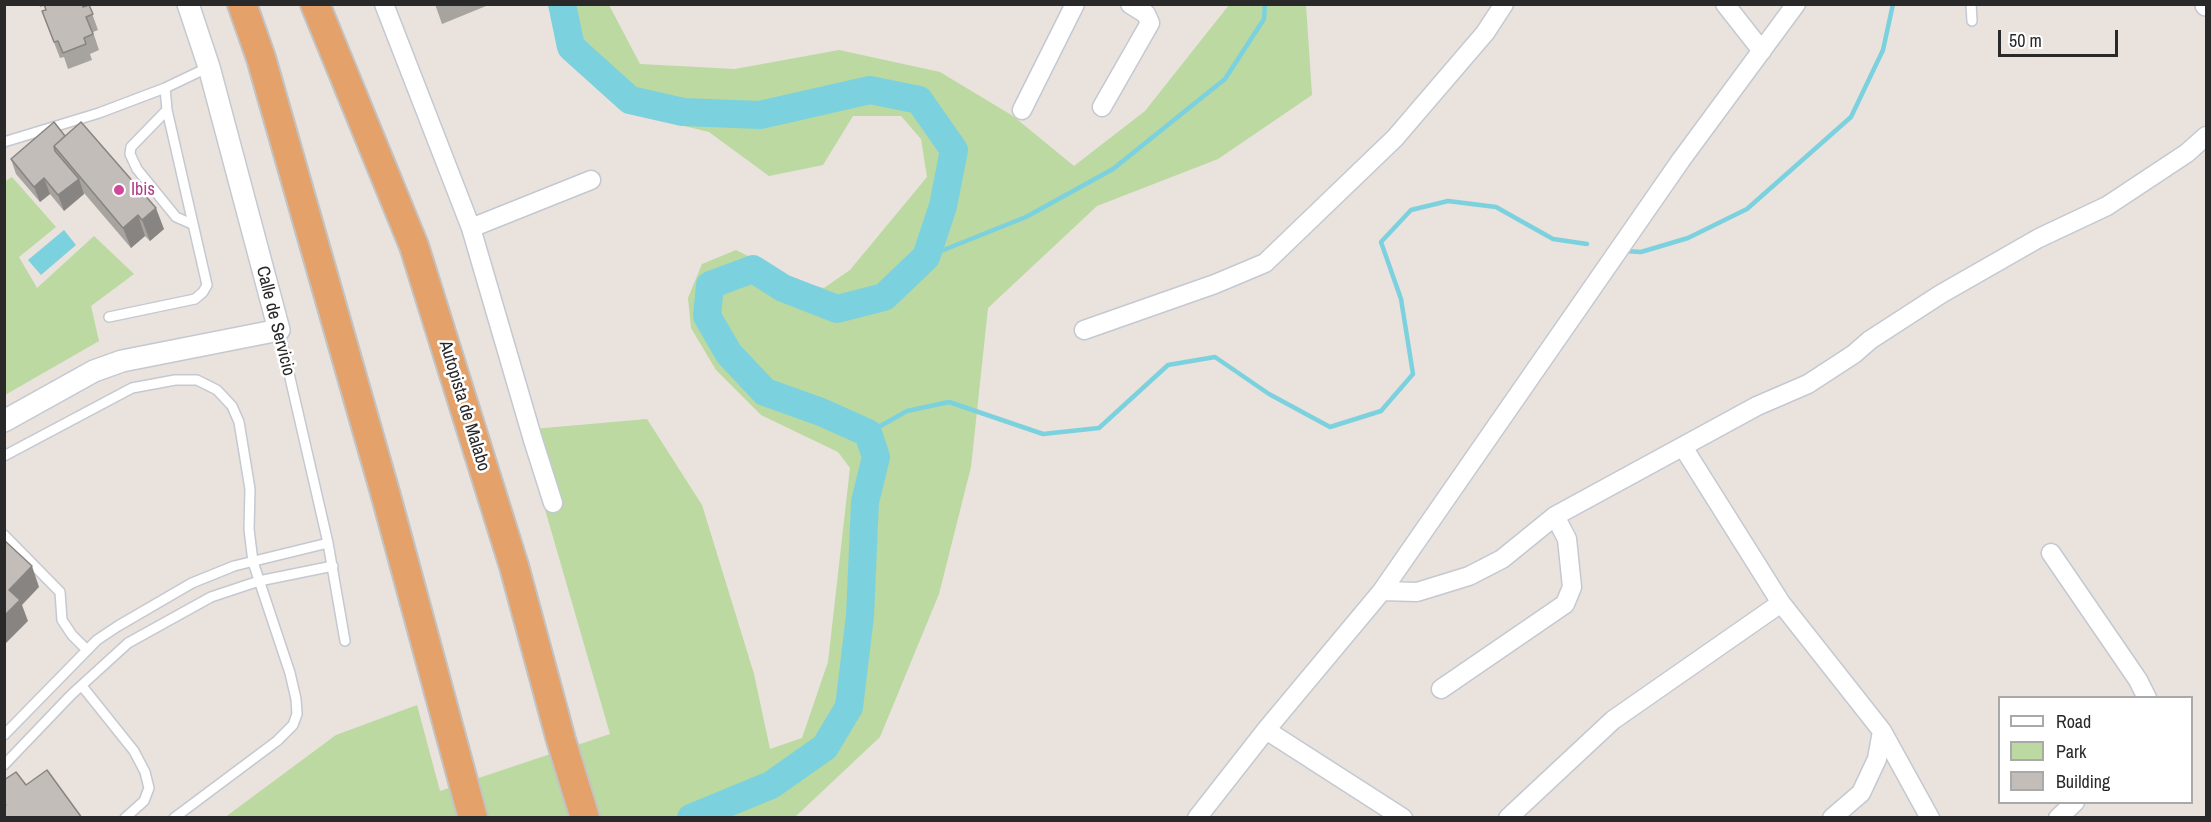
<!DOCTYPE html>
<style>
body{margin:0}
#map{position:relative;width:2211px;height:822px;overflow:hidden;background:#e9e2dd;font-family:"Archivo Narrow",sans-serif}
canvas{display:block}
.frame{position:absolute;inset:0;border:6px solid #292929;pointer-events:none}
.legend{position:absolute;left:1998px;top:696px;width:195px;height:108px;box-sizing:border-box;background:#fff;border:2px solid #a9a9a9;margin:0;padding:8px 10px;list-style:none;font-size:18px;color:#292929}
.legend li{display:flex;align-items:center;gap:12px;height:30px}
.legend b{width:30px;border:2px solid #a9a9a9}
.scale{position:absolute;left:1998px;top:30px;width:120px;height:27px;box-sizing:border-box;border:3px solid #292929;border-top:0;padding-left:8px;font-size:18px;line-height:21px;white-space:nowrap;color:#292929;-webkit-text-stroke:4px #fff;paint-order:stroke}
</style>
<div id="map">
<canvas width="2211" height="822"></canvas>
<div class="frame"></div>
<ul class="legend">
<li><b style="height:8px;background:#fff"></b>Road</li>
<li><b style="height:16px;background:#bbd9a0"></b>Park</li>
<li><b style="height:16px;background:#c2bdb8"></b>Building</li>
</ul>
<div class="scale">50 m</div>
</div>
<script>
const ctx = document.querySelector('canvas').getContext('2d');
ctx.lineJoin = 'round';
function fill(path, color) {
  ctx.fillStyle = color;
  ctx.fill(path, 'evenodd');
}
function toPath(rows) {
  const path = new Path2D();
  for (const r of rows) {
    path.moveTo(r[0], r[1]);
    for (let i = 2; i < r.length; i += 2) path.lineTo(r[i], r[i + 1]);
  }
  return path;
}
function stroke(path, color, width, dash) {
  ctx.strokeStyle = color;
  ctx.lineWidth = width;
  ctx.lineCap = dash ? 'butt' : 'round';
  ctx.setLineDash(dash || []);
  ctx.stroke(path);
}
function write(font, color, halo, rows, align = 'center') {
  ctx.font = font + ' "Archivo Narrow",sans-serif';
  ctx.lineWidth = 5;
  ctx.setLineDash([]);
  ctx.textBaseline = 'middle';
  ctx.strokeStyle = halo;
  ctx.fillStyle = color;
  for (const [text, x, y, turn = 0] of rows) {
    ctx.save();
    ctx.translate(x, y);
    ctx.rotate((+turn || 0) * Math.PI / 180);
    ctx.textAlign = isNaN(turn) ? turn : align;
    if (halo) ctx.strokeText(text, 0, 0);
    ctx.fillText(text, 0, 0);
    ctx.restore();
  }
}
fill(toPath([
 [551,5,609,5,640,64,735,69,839,50,940,72,1013,116,1074,166,1145,111,1229,5,1306,5,1312,95,1218,159,1097,206,988,308,971,467,939,594,880,737,795,817,224,818,336,735,417,705,440,791,610,734,522,430,647,419,702,505,754,674,770,749,802,738,828,662,850,468,838,452,761,415,716,370,691,328,688,298,702,264,736,250,799,282,824,288,850,270,927,177,921,139,901,116,853,116,823,165,769,176,709,132,647,117,608,99,569,59],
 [12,177,56,227,19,257,37,288,94,236,134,274,91,306,99,341,5,395,4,182]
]), '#bbd9a0');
fill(toPath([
 [64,230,76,245,41,275,28,260]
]), '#7cd1df');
stroke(toPath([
 [1625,251,1641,252,1688,238,1747,209,1851,117,1883,50,1893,4],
 [926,257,1026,217,1113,169,1225,79,1264,19,1265,4],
 [868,433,907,411,949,402,1043,434,1099,428,1168,365,1215,357,1269,394,1330,427,1381,411,1413,374,1401,299,1381,242,1411,210,1448,201,1496,207,1553,239,1587,244]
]), '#7cd1df', 4.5);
stroke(toPath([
 [562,4,571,47,630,100,683,112,760,115,870,90,919,100,954,150,943,206,926,257,884,297,837,309,783,288,753,269,710,285,707,316,729,354,765,392,821,412,868,433,876,457,865,502,860,616,849,707,825,747,771,785,691,818]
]), '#7cd1df', 28);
const service = toPath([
 [1971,4,1972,21],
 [167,110,131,147,130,154,137,169,176,217,192,224],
 [4,142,99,113,165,88,209,67],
 [109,317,195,299,203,292,207,285,167,110,165,88],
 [279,330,328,543,345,641],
 [4,456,132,388,175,380,197,380,217,390,232,406,239,422,250,489,249,529,253,562,290,673,296,699,297,714,293,725,277,741,174,818],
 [4,535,60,592,62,620,72,635,87,650],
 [82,686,134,751,145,772,149,788,144,801,125,818],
 [4,735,97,640,118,626,192,583,234,566,328,543],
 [4,765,71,695,128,643,211,597,259,581,333,566]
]);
const minor = toPath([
 [384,4,471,228,533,440,553,503],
 [1725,4,1762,51],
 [1102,107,1150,23,1146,14,1130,4],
 [1022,110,1075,4],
 [471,228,591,180],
 [1084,330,1215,284,1265,263,1395,138,1485,33,1504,4],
 [1683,447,1781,603,1882,731,1877,759,1861,793,1832,818],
 [2051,553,2138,680,2147,698],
 [1382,591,1417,592,1469,576,1502,559,1555,516,1757,406,1808,384,1854,354,1870,340,1941,294,2039,238,2107,206,2187,153,2206,136],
 [1441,689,1565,604,1572,587,1567,539,1555,516],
 [1266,730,1403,818],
 [1882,731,1930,818],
 [1197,818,1266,730,1382,591,1681,160,1796,4],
 [1508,818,1613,720,1781,603],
 [2058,818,2075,802]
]);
const tertiary = toPath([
 [2206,4,2206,5],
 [4,421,94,371,122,361,279,330,209,67,188,4]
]);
const trunk = toPath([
 [242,4,261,58,386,496,473,818],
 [315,4,414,246,514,566,561,740,585,818]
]);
stroke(service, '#c4c9d1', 12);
stroke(minor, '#c4c9d1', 21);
stroke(tertiary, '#c4c9d1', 24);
stroke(trunk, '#c3c3c3', 32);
stroke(service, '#fff', 9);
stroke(minor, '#fff', 18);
stroke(tertiary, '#fff', 21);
stroke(trunk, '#e4a26a', 28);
fill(toPath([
 [39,4,82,4,83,7,89,5,98,30,93,32,99,50,90,54,92,60,68,69,64,57,60,58,48,27,42,11,46,10,44,6,40,7],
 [435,4,491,4,442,24],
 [65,136,164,229,150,241,145,236,131,248,84,193,84,194,64,211,50,194,40,202,16,174,11,159]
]), '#a7a39e');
fill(toPath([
 [44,178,50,194,40,202,34,187],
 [79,179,84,194,64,211,58,195],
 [156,208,164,229,150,241,142,220],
 [138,215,145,236,131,248,123,228],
 [32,566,39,587,22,605,28,621,4,645,4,616,9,590]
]), '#888481');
const building = toPath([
 [44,4,82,4,83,7,89,5,93,14,86,17,93,34,84,38,86,44,63,53,58,41,54,42,42,11,46,10,44,4],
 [54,122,65,136,54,146,55,151,79,179,58,195,44,178,34,187,11,159,54,122],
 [81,122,156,208,142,220,138,215,123,228,54,146,81,122],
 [4,540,32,566,9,590,20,600,4,616,4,540],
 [47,770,82,818,4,818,4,806,6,805,4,803,4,780,16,772,26,785,47,770]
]);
fill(building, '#c2bdb8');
stroke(building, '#888481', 1.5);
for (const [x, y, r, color] of [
 [119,190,6,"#d1479c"]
]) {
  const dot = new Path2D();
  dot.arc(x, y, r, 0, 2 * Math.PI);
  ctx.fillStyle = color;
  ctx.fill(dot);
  stroke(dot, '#fff', 2);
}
write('18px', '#b23c85', '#fff', [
 ["Ibis",131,190]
], 'left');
write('18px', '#292929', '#fff', [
 ["Calle de Servicio",275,321,76],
 ["Autopista de Malabo",464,406,73]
]);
</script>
